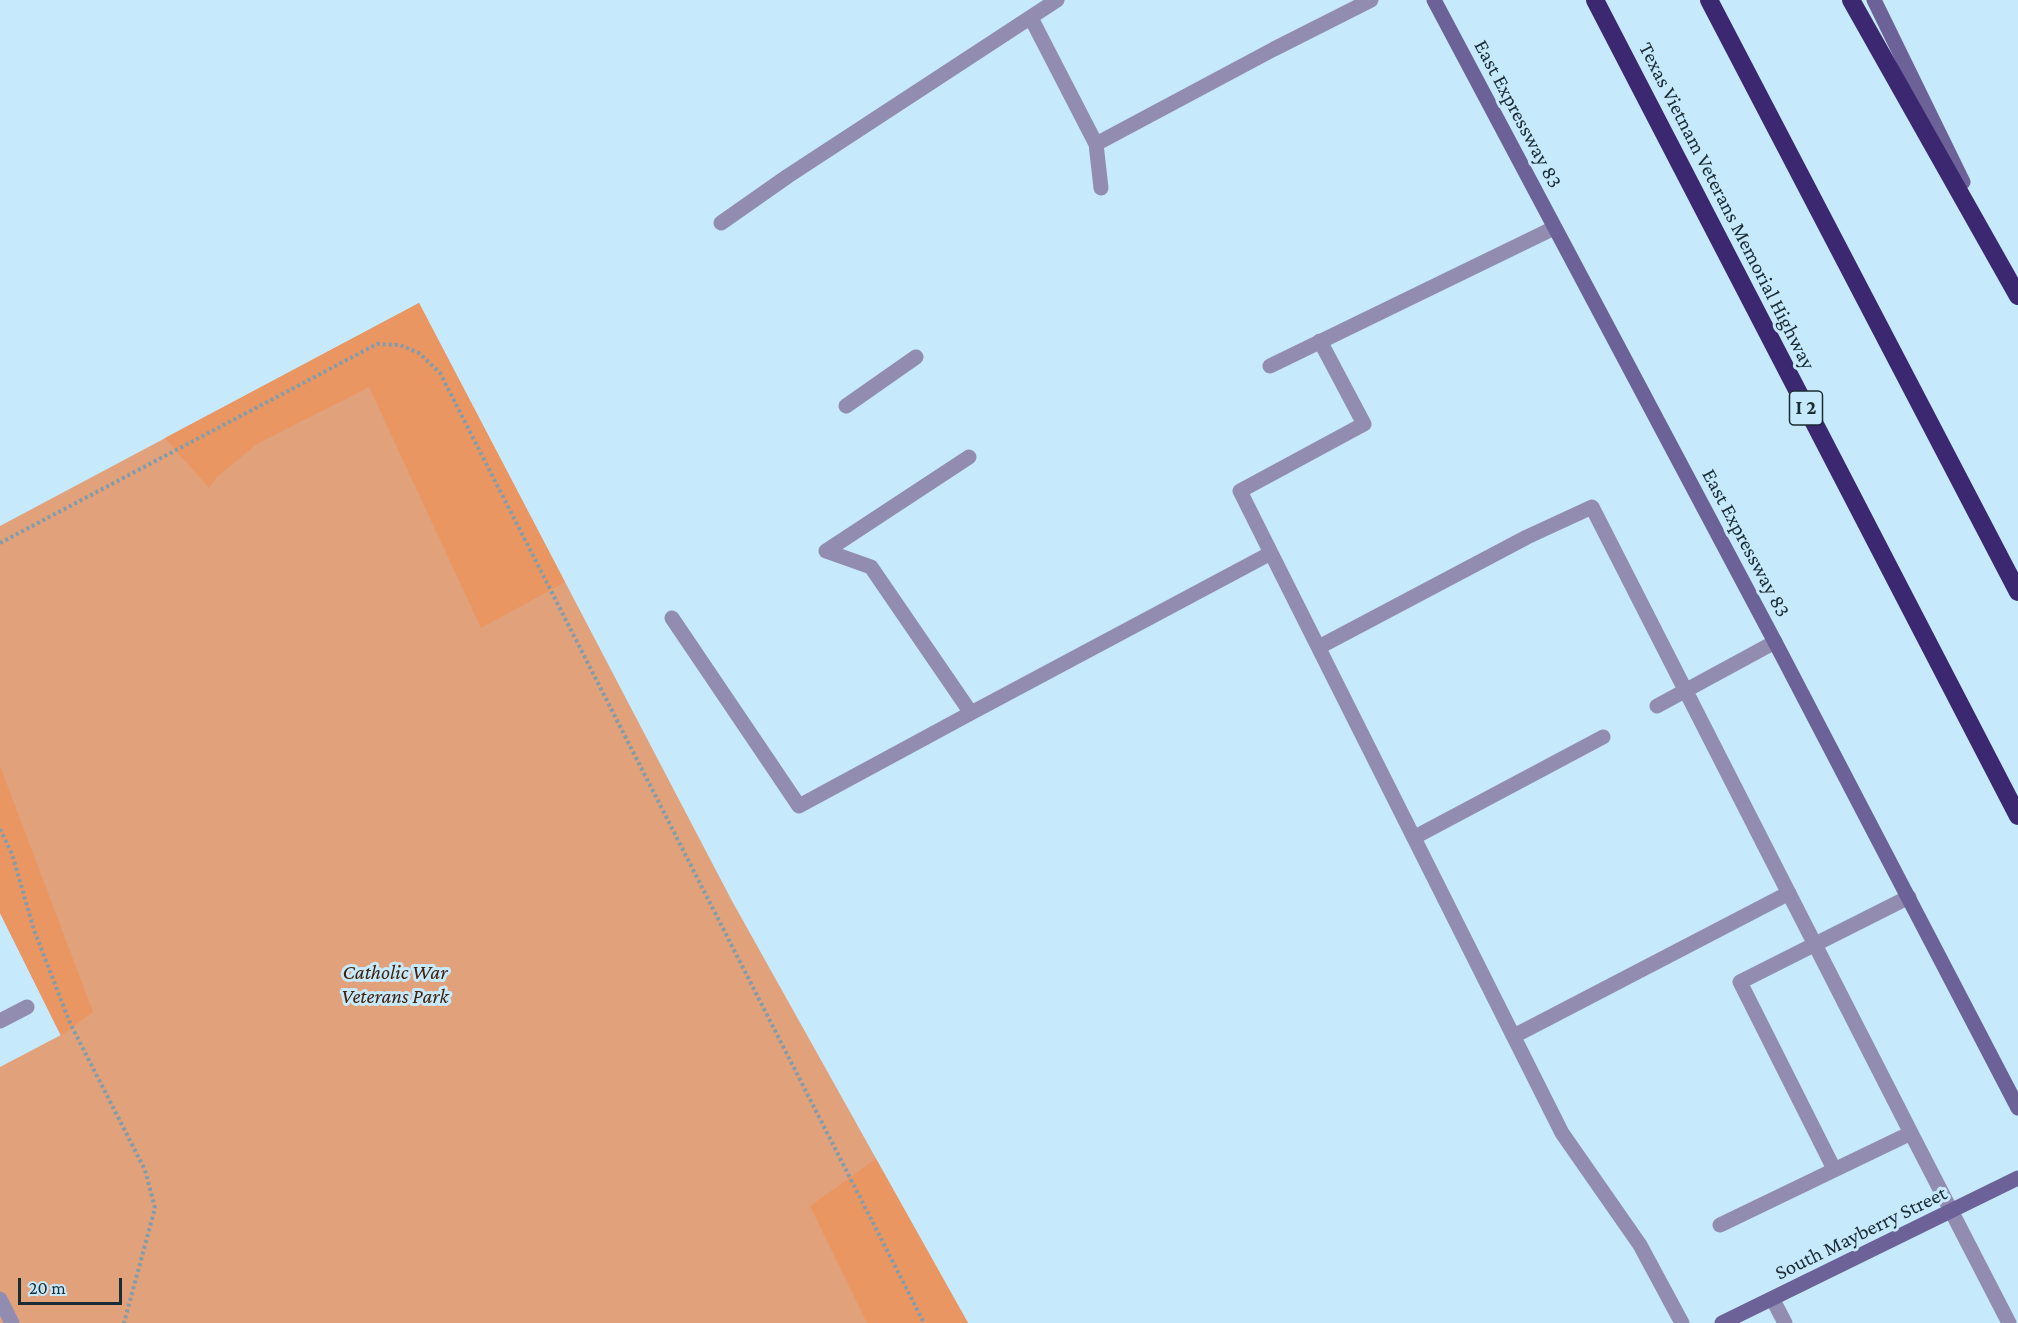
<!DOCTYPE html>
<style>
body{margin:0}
#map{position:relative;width:2018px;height:1323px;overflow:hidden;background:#c6e9fc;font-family:"Crimson Pro",serif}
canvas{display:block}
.scale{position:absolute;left:18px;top:1278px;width:104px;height:27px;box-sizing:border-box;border:3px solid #1a2c34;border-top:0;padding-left:8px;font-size:18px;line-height:21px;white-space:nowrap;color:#1a2c34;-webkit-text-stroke:4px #c6e9fc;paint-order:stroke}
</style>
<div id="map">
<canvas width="2018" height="1323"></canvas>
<div class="scale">20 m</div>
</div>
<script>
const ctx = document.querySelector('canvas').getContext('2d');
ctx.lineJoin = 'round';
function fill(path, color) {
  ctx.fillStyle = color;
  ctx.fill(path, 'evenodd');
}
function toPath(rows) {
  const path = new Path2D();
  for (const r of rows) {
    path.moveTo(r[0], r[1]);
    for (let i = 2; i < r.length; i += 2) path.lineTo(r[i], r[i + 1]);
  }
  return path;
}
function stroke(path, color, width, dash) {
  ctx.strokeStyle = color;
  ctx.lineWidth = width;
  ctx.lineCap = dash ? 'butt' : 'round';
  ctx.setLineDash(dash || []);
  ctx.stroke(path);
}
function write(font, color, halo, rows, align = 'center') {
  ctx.font = font + ' "Crimson Pro",serif';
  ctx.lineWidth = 6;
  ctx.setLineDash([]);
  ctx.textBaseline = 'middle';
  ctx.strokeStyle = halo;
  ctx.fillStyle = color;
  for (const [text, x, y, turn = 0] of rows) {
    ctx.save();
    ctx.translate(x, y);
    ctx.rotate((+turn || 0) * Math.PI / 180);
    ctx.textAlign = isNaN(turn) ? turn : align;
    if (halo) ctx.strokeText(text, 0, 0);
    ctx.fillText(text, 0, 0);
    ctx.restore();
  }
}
fill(toPath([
 [419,303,732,901,968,1323,0,1323,0,1067,61,1035,0,913,0,526]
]), '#e1a17b');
fill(toPath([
 [419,303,565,582,481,628,369,387,257,444,218,476,209,488,165,438],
 [0,766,93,1012,61,1036,0,913],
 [876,1159,968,1323,867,1323,810,1206]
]), '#ea9663');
stroke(toPath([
 [0,543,377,344,400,345,419,353,440,373,924,1323],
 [0,829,12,854,34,930,70,1023,145,1170,155,1208,124,1323]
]), '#819dac', 4, [3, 3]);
stroke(toPath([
 [1031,18,1096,144,1101,188],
 [1096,144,1274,49,1371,0],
 [721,223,788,176,1057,0],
 [1270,366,1554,228],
 [846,406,916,357],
 [826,551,969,457],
 [1271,553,1562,1133,1640,1245,1682,1323],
 [672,618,799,806,971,713,871,567,826,551],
 [1319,647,1527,537,1592,507,1911,1133],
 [1657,706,1775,642],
 [971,713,1271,553,1240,491,1364,424,1320,341],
 [1415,837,1603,737],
 [1514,1036,1789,893],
 [1834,1169,1740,982,1909,897],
 [1720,1225,1911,1133,2009,1323],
 [0,1299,12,1323],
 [1773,1300,1785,1323]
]), '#928cb1', 15);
stroke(toPath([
 [0,1021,27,1007]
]), '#928cb1', 15);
stroke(toPath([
 [1434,0,1775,642,2018,1108],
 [1874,0,1963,182],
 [1722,1323,2018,1178]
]), '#6c6297', 15);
stroke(toPath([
 [1595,0,2018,816],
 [1709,0,2018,592],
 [1851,0,2018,296]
]), '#3c2871', 18);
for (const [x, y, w] of [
 [1806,408,33]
]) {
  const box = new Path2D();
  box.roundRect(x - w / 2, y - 17, w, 34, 4.5);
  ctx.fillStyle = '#c6e9fc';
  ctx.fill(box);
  stroke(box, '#1a2c34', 1.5);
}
write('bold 20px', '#1a2c34', null, [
 ["I 2",1806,408]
]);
write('21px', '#1a2c34', '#c6e9fc', [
 ["East Expressway 83",1518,114,62],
 ["Texas Vietnam Veterans Memorial Highway",1727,206,63],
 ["East Expressway 83",1746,543,62],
 ["South Mayberry Street",1861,1233,-26]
]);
write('italic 21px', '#43220c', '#c6e9fc', [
 ["Catholic War",395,973],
 ["Veterans Park",395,997]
]);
</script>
